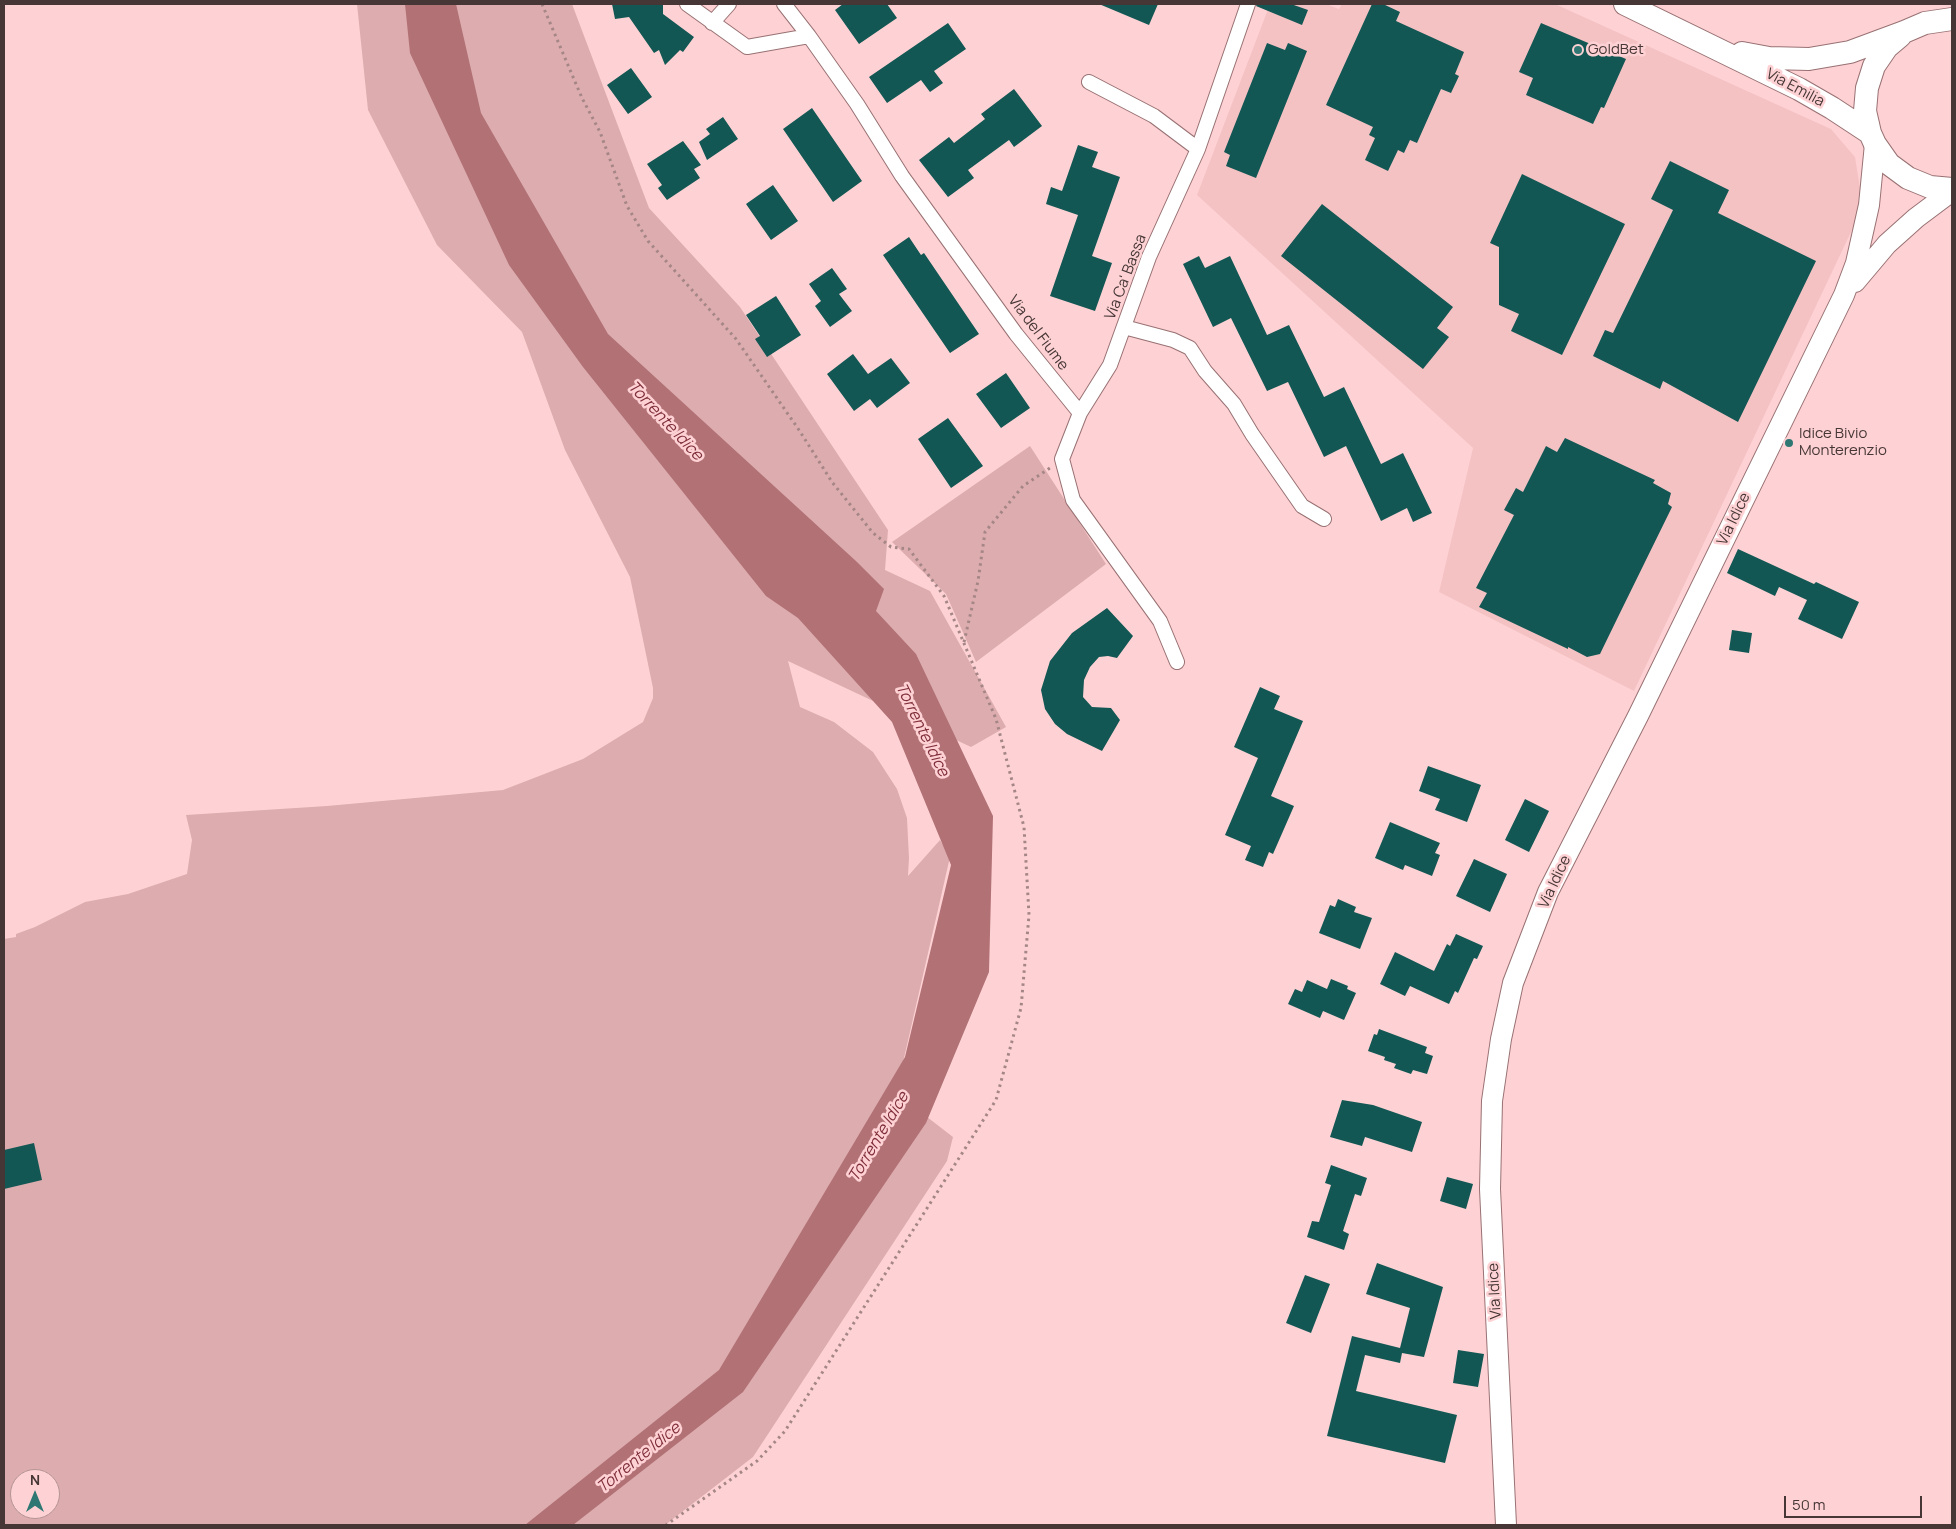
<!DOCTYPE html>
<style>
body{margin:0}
#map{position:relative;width:1956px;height:1529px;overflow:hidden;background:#fed2d4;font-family:Manrope,sans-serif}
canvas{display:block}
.frame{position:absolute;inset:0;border:5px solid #473636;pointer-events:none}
.north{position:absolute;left:10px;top:1469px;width:50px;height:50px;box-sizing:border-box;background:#fed2d4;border:1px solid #b59495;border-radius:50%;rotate:0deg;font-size:14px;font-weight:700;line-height:20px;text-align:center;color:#473636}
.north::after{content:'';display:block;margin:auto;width:18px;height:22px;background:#2e7773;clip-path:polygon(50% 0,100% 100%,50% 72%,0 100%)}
.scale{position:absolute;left:1784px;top:1496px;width:138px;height:22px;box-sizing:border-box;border:2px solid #473636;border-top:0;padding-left:6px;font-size:15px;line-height:18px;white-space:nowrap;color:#473636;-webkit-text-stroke:4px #fed2d4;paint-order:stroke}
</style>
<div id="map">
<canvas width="1956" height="1529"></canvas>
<div class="frame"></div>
<div class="north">N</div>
<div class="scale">50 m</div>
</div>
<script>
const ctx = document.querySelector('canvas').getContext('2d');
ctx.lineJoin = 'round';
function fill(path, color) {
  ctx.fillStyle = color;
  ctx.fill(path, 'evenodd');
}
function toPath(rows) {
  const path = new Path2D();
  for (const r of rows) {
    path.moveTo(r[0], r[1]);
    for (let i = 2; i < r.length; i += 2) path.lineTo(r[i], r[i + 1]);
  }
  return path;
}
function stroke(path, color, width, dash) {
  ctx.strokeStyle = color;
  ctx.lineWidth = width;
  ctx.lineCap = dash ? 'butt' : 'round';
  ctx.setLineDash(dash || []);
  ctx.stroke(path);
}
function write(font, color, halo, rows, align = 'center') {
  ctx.font = font + ' Manrope,sans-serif';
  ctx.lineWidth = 5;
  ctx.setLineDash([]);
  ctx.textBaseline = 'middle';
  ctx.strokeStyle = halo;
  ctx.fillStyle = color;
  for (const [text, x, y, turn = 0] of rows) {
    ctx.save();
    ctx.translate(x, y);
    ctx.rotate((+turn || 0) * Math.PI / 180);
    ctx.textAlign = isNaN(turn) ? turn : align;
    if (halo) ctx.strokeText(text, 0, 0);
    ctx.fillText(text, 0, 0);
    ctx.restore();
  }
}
fill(toPath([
 [1270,4,1326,4,1339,9,1342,4,1555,4,1831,129,1855,157,1860,188,1859,215,1634,691,1439,592,1473,448,1197,195]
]), '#f5c2c4');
fill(toPath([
 [357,4,572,4,649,208,740,307,888,530,885,570,930,591,1006,727,971,747,788,661,800,707,834,722,873,752,897,789,907,818,909,858,908,876,940,840,950,857,896,1093,953,1137,947,1161,753,1457,665,1525,4,1525,4,939,16,937,16,934,35,927,85,902,128,894,187,874,192,840,186,815,327,806,503,790,583,759,643,722,653,698,653,688,630,577,565,450,522,332,437,245,368,110],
 [20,1479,50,1479,50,1509,20,1509],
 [1030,446,1106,564,976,662,946,594,892,542]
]), '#ddacae');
fill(toPath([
 [405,4,456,4,481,113,608,334,857,562,884,589,876,611,916,654,993,816,989,972,926,1123,743,1392,573,1525,525,1525,719,1370,905,1057,951,865,892,722,798,618,766,596,583,367,509,265,410,53]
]), '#b17175');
fill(toPath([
 [612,4,663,4,663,14,694,37,683,52,680,50,665,65,659,50,654,53,629,17,615,19],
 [843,4,887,4,897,18,859,44,835,10],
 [1099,4,1158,4,1149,25],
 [1257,4,1291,4,1308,10,1302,25,1256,6],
 [1372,4,1383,4,1400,12,1396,21,1464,52,1455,74,1459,76,1451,93,1441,89,1417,143,1410,140,1404,153,1398,150,1388,171,1365,160,1375,138,1369,135,1373,127,1326,105],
 [948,23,966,49,934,71,943,83,930,92,921,80,887,103,869,77],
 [1541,23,1626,59,1604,108,1601,107,1593,124,1526,95,1533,78,1519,72],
 [1267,43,1285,50,1288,43,1307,51,1256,178,1226,166,1230,155,1224,152],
 [631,68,652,97,628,114,607,85],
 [1014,89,1042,126,1014,147,1009,140,968,170,974,178,948,197,919,160,949,137,954,143,985,119,981,114],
 [812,108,862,181,833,202,783,129],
 [723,117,738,139,707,160,699,142,710,134,706,129],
 [683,141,701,165,694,169,700,178,667,200,658,188,662,185,647,164],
 [1078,145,1098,152,1092,167,1120,177,1092,256,1112,263,1095,311,1050,296,1078,215,1046,204,1051,187,1062,191],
 [1670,161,1729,190,1718,213,1816,261,1738,422,1663,381,1660,389,1593,356,1605,330,1613,333,1673,210,1651,199],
 [1522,174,1625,224,1562,355,1511,331,1519,314,1499,305,1499,247,1490,243],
 [773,185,798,221,771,240,746,204],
 [1322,204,1453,307,1437,328,1449,337,1423,369,1281,256],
 [909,237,921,255,924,253,979,334,950,353,883,255],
 [1199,256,1205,268,1230,256,1267,335,1289,325,1324,397,1344,387,1381,464,1403,453,1432,513,1413,522,1407,508,1381,521,1346,446,1324,457,1288,382,1267,391,1231,318,1213,327,1183,264],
 [832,268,847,289,839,294,852,311,830,327,815,306,821,301,809,284],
 [776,296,801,335,767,357,755,339,760,336,746,315],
 [853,354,868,374,891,358,910,383,877,408,870,399,854,411,827,374],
 [1006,373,1030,408,1001,428,976,394],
 [948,418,983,466,951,488,918,439],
 [1565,438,1655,480,1653,483,1671,493,1668,504,1672,507,1617,619,1600,654,1587,657,1568,647,1568,649,1479,607,1487,593,1476,588,1514,515,1504,510,1516,488,1523,492,1546,446,1557,452],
 [1738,549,1814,584,1816,582,1859,602,1842,639,1798,619,1807,600,1779,587,1775,596,1727,573],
 [1107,608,1133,636,1117,658,1108,656,1099,657,1090,667,1084,680,1083,697,1092,707,1111,708,1120,720,1102,751,1067,734,1055,724,1045,709,1041,690,1050,661,1072,633],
 [1732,630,1752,633,1749,653,1729,650],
 [1260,687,1280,696,1274,709,1303,721,1271,796,1294,806,1273,854,1269,852,1263,867,1245,860,1251,846,1225,835,1258,758,1234,747],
 [1428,766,1481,785,1467,822,1435,810,1440,799,1419,791],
 [1525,799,1549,811,1529,852,1505,840],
 [1390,822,1440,843,1435,853,1440,855,1432,876,1405,865,1403,870,1375,858],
 [1474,859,1507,874,1490,912,1456,896],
 [1338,899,1356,907,1354,912,1372,918,1360,949,1319,933,1330,905,1335,907],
 [1456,934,1483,946,1477,959,1474,958,1458,993,1455,991,1449,1004,1410,986,1405,996,1380,984,1395,952,1434,971,1447,944,1450,946],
 [1331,979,1348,986,1347,989,1356,993,1344,1020,1323,1011,1320,1018,1288,1004,1295,989,1302,992,1307,980,1327,989],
 [1379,1029,1427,1047,1425,1053,1433,1056,1427,1074,1413,1070,1411,1074,1394,1068,1396,1064,1384,1060,1385,1057,1368,1051,1374,1034,1377,1035],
 [1342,1100,1373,1105,1422,1122,1412,1152,1365,1137,1362,1146,1330,1137],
 [34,1143,42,1180,4,1189,4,1150],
 [1331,1165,1367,1178,1361,1196,1355,1194,1343,1231,1349,1234,1344,1250,1307,1237,1312,1221,1319,1222,1331,1185,1325,1183],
 [1447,1177,1473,1184,1466,1209,1440,1201],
 [1377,1263,1443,1287,1424,1357,1402,1353,1400,1363,1365,1355,1356,1391,1457,1415,1445,1463,1327,1436,1352,1336,1400,1348,1410,1308,1366,1294],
 [1305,1275,1330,1284,1311,1333,1286,1323],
 [1458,1350,1484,1354,1478,1387,1453,1383]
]), '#125754');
const minor = toPath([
 [687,4,747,47,809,36],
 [784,4,809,36,857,104,902,176,1016,334,1080,413,1062,459,1073,500,1160,621,1177,662],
 [712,23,729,4],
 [1089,82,1154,116,1198,149],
 [1124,327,1173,340,1190,348,1205,371,1234,404,1252,434,1302,506,1324,519],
 [1080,413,1110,365,1149,257,1198,149,1248,4]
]);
const secondary = toPath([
 [1855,282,1887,244,1916,218,1952,191],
 [1506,1525,1490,1189,1492,1101,1501,1039,1513,983,1548,892,1638,716,1844,295,1856,263,1869,205,1875,144]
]);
const primary = toPath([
 [1625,4,1799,89,1832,108,1870,133],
 [1900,36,1887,47,1874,66,1867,88,1865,111,1870,133,1875,144,1889,164,1908,178,1930,187,1952,189],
 [1742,53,1769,58,1809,59,1850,52,1904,32,1925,23,1952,19]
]);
stroke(minor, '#987173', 16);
stroke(secondary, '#987173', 22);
stroke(primary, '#987173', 24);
stroke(toPath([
 [542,4,582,98,600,132,627,206,648,241,736,339,799,430,832,482,873,533,891,547,909,549,944,596,996,719,1024,827,1029,915,1021,1008,996,1100,785,1431,757,1461,666,1525],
 [964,642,978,581,985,532,1023,486,1050,468]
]), '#a58687', 3, [2.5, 4]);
stroke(minor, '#fff', 14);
stroke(secondary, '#fff', 20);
stroke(primary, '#fff', 22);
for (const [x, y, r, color] of [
 [1578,50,5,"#2e7773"],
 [1789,443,5,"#2e7773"]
]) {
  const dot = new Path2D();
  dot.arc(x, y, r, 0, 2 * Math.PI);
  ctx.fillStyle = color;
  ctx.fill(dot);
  stroke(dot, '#fed2d4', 2);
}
write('15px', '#473636', '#fed2d4', [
 ["GoldBet",1588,50],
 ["Idice Bivio",1799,434],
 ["Monterenzio",1799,451]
], 'left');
write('15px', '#473636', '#fed2d4', [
 ["Via Emilia",1795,88,28],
 ["Via Ca' Bassa",1126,277,-69],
 ["Via del Fiume",1038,333,53],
 ["Via Idice",1734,519,-64],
 ["Via Idice",1555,882,-65],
 ["Via Idice",1495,1291,-93]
]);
write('italic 16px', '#7f2f39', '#fed2d4', [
 ["Torrente Idice",665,421,47],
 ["Torrente Idice",922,730,64],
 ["Torrente Idice",879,1137,-59],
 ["Torrente Idice",639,1458,-39]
]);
</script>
